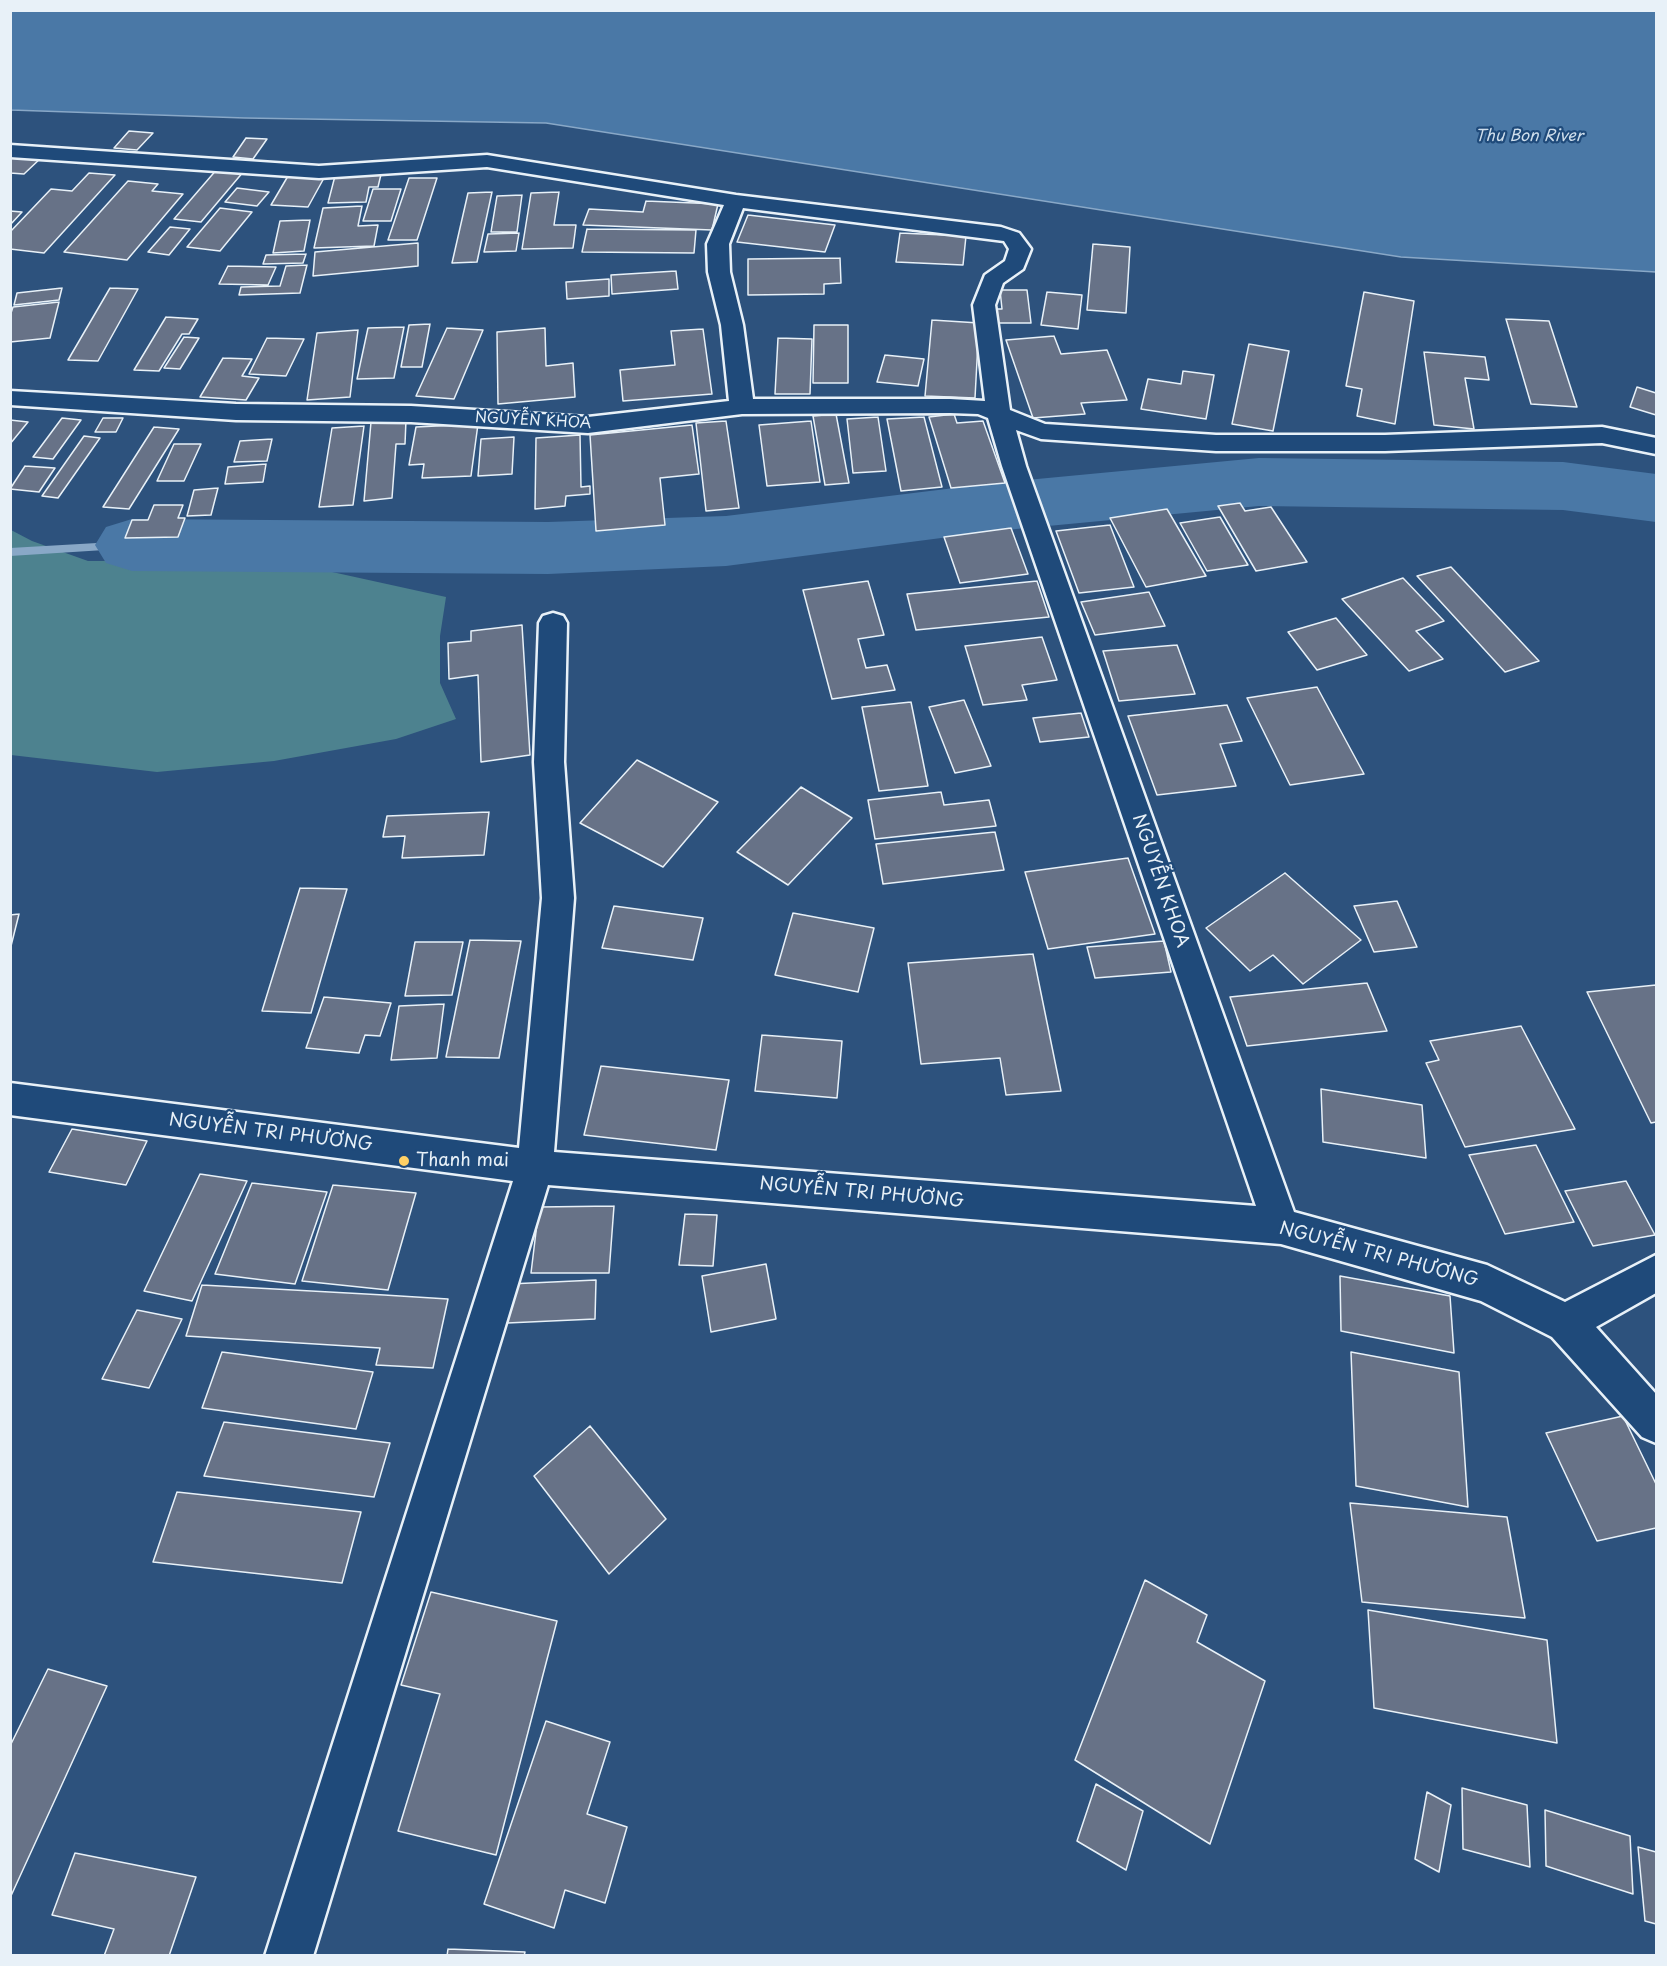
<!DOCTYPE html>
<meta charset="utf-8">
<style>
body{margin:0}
#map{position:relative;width:1667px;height:1966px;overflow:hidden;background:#2d527d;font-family:"Playpen Sans",sans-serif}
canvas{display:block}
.frame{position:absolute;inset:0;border:12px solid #e8f1f8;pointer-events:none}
</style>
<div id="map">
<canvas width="1667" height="1966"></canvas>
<div class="frame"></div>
</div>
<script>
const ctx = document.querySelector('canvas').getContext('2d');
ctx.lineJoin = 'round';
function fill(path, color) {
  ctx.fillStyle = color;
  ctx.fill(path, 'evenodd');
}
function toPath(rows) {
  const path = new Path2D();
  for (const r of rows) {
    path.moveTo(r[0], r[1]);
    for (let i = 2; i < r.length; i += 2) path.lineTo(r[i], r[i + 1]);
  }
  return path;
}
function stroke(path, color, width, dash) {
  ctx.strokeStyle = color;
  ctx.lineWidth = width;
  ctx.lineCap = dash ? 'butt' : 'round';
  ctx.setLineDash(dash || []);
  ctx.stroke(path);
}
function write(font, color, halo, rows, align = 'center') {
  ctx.font = font + ' "Playpen Sans",sans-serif';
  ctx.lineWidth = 4.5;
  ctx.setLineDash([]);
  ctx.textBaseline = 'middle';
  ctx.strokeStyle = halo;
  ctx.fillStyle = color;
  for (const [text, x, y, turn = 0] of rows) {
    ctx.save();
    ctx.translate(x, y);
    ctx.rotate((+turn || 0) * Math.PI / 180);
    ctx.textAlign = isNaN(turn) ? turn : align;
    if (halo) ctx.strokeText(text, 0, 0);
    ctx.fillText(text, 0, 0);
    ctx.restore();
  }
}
fill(toPath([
 [11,530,32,541,88,561,282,561,446,597,440,636,440,683,456,719,396,739,274,761,157,772,11,755]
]), '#4d828f');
const water = toPath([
 [11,10,1656,11,1656,272,1401,257,546,123,245,118,11,110,11,10]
]);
fill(water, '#4a78a6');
stroke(water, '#89a8c7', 1.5);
fill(toPath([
 [132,541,136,542,136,548,10,556,10,548,132,541]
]), '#89a8c7');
fill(toPath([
 [1259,458,1563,462,1656,474,1656,522,1563,510,1259,506,995,531,726,566,548,574,132,571,106,563,95,545,106,527,132,519,548,522,726,516,995,483,1259,458]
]), '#4a78a6');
const building = toPath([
 [129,131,153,133,137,150,114,148,129,131],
 [246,138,267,139,253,159,233,157,246,138],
 [14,154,42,157,24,174,10,173,10,157,14,154],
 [218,168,244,171,201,222,174,219,218,168],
 [382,170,378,187,369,187,366,202,328,203,336,172,382,170],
 [89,173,115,175,44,253,10,249,10,232,51,189,72,191,89,173],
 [288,176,324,178,308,207,271,205,288,176],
 [409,178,437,178,417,240,388,240,409,178],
 [128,181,158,184,152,191,183,194,127,260,64,252,128,181],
 [237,188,269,192,257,206,225,202,237,188],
 [373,189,401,189,391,221,363,221,373,189],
 [492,192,477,262,452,263,468,193,492,192],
 [559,192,554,225,576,225,573,248,522,249,531,193,559,192],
 [522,195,517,232,491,232,497,196,522,195],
 [646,201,718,204,712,230,583,225,589,209,643,212,646,201],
 [362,206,358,226,378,225,374,246,314,248,323,208,362,206],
 [220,208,252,212,220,251,187,247,220,208],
 [10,211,22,212,10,225,10,211],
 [748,215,835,225,825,252,737,242,748,215],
 [310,220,304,251,273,253,280,221,310,220],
 [170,227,190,229,169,255,148,252,170,227],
 [587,229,696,230,694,253,582,252,587,229],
 [519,233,516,251,484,252,488,234,519,233],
 [900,233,966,236,963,265,896,262,900,233],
 [418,243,418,266,313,276,315,252,418,243],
 [1093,244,1130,247,1126,313,1087,310,1093,244],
 [306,254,303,263,263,264,266,255,306,254],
 [840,258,841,283,824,284,824,294,748,295,748,259,840,258],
 [307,265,300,293,239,295,241,287,280,286,286,266,307,265],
 [228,266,276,267,268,285,219,284,228,266],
 [676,271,678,289,612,294,611,275,676,271],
 [609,279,609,296,567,299,566,282,609,279],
 [62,288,59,300,14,305,17,293,62,288],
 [110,288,138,289,98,361,68,360,110,288],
 [1000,290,1027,290,1031,323,990,323,989,309,1002,309,1000,290],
 [1047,292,1082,295,1078,329,1041,325,1047,292],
 [1364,292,1414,301,1395,424,1357,416,1362,389,1346,386,1364,292],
 [59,302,50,338,10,342,10,316,13,307,59,302],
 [166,317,198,319,189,334,182,334,159,371,134,370,166,317],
 [1506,319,1549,321,1577,407,1531,404,1506,319],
 [932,320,979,323,975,398,925,396,932,320],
 [430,324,422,367,401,367,409,325,430,324],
 [814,325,848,325,848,383,813,383,814,325],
 [404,327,394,378,357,379,368,328,404,327],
 [447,328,483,330,454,399,416,396,447,328],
 [545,328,546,366,573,363,575,397,498,404,497,332,545,328],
 [703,329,712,394,623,401,620,370,675,365,671,331,703,329],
 [358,330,350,397,307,400,317,333,358,330],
 [1054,336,1061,354,1107,350,1127,400,1081,403,1085,414,1033,418,1006,340,1054,336],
 [184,337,199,338,180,369,164,368,184,337],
 [267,338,304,339,286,376,249,374,267,338],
 [778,338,812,339,810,394,775,394,778,338],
 [1249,344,1289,351,1273,431,1232,424,1249,344],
 [1424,352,1485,357,1489,380,1465,378,1474,429,1434,425,1424,352],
 [885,355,924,359,918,386,877,382,885,355],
 [223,358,252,359,242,376,259,378,246,400,200,397,223,358],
 [1183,371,1214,375,1206,419,1141,409,1148,379,1181,384,1183,371],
 [1637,387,1656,393,1656,415,1630,407,1637,387],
 [836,414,849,483,825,485,813,416,836,414],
 [954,414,957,423,983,421,1005,483,951,488,929,417,954,414],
 [878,417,886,471,853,473,847,419,878,417],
 [924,417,942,487,901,491,887,419,924,417],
 [62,418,81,420,53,459,33,457,62,418],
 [103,418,123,418,116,432,95,432,103,418],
 [10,420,28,422,10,444,10,420],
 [406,420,405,444,396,444,392,498,364,501,371,422,406,420],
 [726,421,739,508,706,511,696,423,726,421],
 [811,421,820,482,767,486,759,425,811,421],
 [478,424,471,476,422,478,424,464,409,465,416,427,478,424],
 [692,425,699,474,660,478,665,525,596,531,590,435,692,425],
 [364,426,353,505,319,507,332,428,364,426],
 [154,427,179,429,129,509,103,507,154,427],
 [580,435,581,487,590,486,590,494,566,496,565,506,535,509,536,438,580,435],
 [84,436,100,438,58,498,42,496,84,436],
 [514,437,512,474,478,476,481,439,514,437],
 [272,439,267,461,234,462,240,441,272,439],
 [174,444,201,444,184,481,157,481,174,444],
 [266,464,263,482,225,484,228,467,266,464],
 [25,466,55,468,39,492,10,489,25,466],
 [218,488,211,515,187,516,194,490,218,488],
 [1240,503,1245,511,1271,507,1307,562,1256,571,1218,506,1240,503],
 [154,505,183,505,178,518,185,518,178,537,125,538,132,520,148,520,154,505],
 [1167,509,1206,576,1146,587,1110,518,1167,509],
 [1220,517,1248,565,1207,571,1180,523,1220,517],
 [1110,525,1134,587,1079,593,1056,531,1110,525],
 [1011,528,1028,574,960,583,944,537,1011,528],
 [1451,567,1539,661,1505,672,1417,576,1451,567],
 [1403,578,1444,621,1416,631,1443,659,1409,671,1342,599,1403,578],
 [868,581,884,635,858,639,866,668,887,665,895,690,832,699,803,590,868,581],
 [1037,581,1049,617,916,630,907,594,1037,581],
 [1149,592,1165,626,1095,635,1081,602,1149,592],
 [1336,618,1367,655,1317,670,1288,632,1336,618],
 [522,625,530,755,481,762,478,675,449,679,448,643,471,641,471,631,522,625],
 [1042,637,1057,680,1022,685,1027,700,983,705,965,646,1042,637],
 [1177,645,1195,694,1119,701,1103,651,1177,645],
 [1317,687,1364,774,1290,785,1247,698,1317,687],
 [964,700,991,766,955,773,929,707,964,700],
 [911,702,928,786,879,791,862,707,911,702],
 [1227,705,1242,741,1220,744,1236,786,1157,795,1128,716,1227,705],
 [1081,713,1089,737,1040,742,1033,718,1081,713],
 [637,760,718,802,663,867,580,823,637,760],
 [801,787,852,818,788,885,737,852,801,787],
 [941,792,944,805,989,800,996,826,875,839,868,800,941,792],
 [489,812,484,855,402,858,405,836,383,837,387,816,489,812],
 [995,832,1004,870,883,884,876,844,995,832],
 [1128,858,1155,934,1048,949,1025,872,1128,858],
 [1285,873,1361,940,1303,984,1273,955,1250,971,1206,928,1285,873],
 [300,888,347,889,311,1013,262,1011,300,888],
 [1397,901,1417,947,1374,952,1354,906,1397,901],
 [614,906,703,918,693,960,602,948,614,906],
 [793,913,874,928,858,992,775,975,793,913],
 [19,914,10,950,10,915,19,914],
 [470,940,521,941,499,1058,446,1057,470,940],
 [1164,941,1171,972,1095,978,1087,947,1164,941],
 [415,942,463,942,452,995,405,996,415,942],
 [1033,954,1061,1091,1006,1095,1000,1058,921,1064,908,963,1033,954],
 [1367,983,1387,1031,1247,1046,1230,997,1367,983],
 [1656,985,1656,1122,1651,1123,1587,992,1656,985],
 [324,997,391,1003,380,1036,365,1035,359,1053,306,1048,324,997],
 [444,1004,437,1058,391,1060,399,1006,444,1004],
 [1521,1026,1575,1129,1465,1147,1426,1063,1439,1060,1430,1041,1521,1026],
 [762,1035,842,1041,837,1098,755,1091,762,1035],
 [601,1066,729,1080,716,1150,584,1135,601,1066],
 [1321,1089,1422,1105,1426,1158,1323,1142,1321,1089],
 [72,1129,147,1141,126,1185,49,1172,72,1129],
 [1536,1145,1574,1222,1505,1234,1469,1155,1536,1145],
 [200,1174,247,1181,192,1301,144,1291,200,1174],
 [1626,1181,1655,1235,1593,1246,1565,1191,1626,1181],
 [252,1183,327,1192,295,1284,215,1274,252,1183],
 [333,1185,416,1193,388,1290,302,1281,333,1185],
 [614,1206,609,1273,531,1273,539,1207,614,1206],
 [685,1214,717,1215,713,1266,679,1265,685,1214],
 [766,1264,776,1319,711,1332,702,1276,766,1264],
 [1340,1276,1450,1296,1454,1353,1341,1331,1340,1276],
 [596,1280,595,1319,507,1323,509,1284,596,1280],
 [202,1285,384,1295,448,1299,433,1368,376,1365,380,1348,186,1336,202,1285],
 [137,1310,182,1319,149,1388,102,1379,137,1310],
 [222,1352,373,1372,356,1429,202,1408,222,1352],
 [1351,1352,1459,1372,1468,1507,1356,1486,1351,1352],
 [1623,1416,1656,1484,1656,1528,1597,1541,1546,1433,1623,1416],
 [224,1422,390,1443,374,1497,204,1476,224,1422],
 [590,1426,666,1519,609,1574,534,1476,590,1426],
 [177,1492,361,1512,342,1583,153,1562,177,1492],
 [1350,1503,1507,1517,1525,1618,1362,1602,1350,1503],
 [1145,1580,1207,1615,1197,1642,1265,1681,1210,1844,1075,1760,1145,1580],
 [431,1592,557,1621,496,1855,398,1831,440,1694,401,1685,431,1592],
 [1368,1610,1547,1640,1557,1743,1374,1708,1368,1610],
 [48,1669,107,1686,10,1898,10,1746,48,1669],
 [546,1721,610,1742,587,1814,627,1827,605,1903,565,1890,554,1928,484,1904,546,1721],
 [1096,1784,1143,1811,1126,1870,1077,1841,1096,1784],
 [1462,1788,1527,1805,1530,1867,1463,1849,1462,1788],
 [1427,1792,1451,1805,1439,1872,1415,1859,1427,1792],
 [1545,1810,1630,1836,1633,1894,1546,1866,1545,1810],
 [1638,1847,1656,1852,1656,1924,1645,1921,1638,1847],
 [75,1853,196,1877,169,1956,104,1956,114,1929,52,1915,75,1853],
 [448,1949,525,1952,524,1956,447,1956,448,1949]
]);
fill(building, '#677287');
stroke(building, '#e8f1f8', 1.5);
const minor = toPath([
 [10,145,319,166,487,155,736,195,1001,227,1019,233,1031,249,1023,269,1003,283,995,305,1010,410,1045,424,1216,435,1385,435,1602,427,1656,438,1656,454,1602,443,1385,451,1216,451,1041,439,1016,430,1026,466,1294,1212,1487,1265,1565,1302,1656,1255,1656,1293,1596,1327,1656,1394,1656,1443,1642,1437,1552,1337,1481,1301,1281,1244,548,1185,313,1956,265,1956,513,1181,10,1115,10,1083,519,1148,542,898,534,762,539,623,543,616,553,613,563,616,567,623,564,762,574,898,554,1152,1256,1206,1002,466,988,418,978,414,950,413,742,414,588,433,411,422,236,420,10,405,10,391,236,404,411,406,588,417,729,401,721,325,708,272,707,244,724,205,487,167,319,178,10,157,10,145],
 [743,208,1004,241,1009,249,1005,261,985,275,973,305,985,401,950,399,753,399,743,325,730,272,729,244,743,208]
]);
stroke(minor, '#e8f1f8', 5);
fill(minor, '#1f4a7a');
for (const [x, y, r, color] of [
 [404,1161,6,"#ffd166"]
]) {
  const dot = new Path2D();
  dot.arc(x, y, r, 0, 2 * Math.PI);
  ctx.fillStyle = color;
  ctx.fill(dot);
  stroke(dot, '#1f4a7a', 2);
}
write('15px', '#e8f1f8', '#1f4a7a', [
 ["NGUYỄN KHOA",533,421,3]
]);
write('italic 16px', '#d0dfec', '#1f4a7a', [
 ["Thu Bon River",1529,137]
]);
write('18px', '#e8f1f8', '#1f4a7a', [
 ["NGUYỄN KHOA",1160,881,71],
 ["NGUYỄN TRI PHƯƠNG",271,1133,7],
 ["NGUYỄN TRI PHƯƠNG",862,1193,5],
 ["NGUYỄN TRI PHƯƠNG",1379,1255,15]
]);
write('18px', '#e8f1f8', '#1f4a7a', [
 ["Thanh mai",416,1161]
], 'left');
</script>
